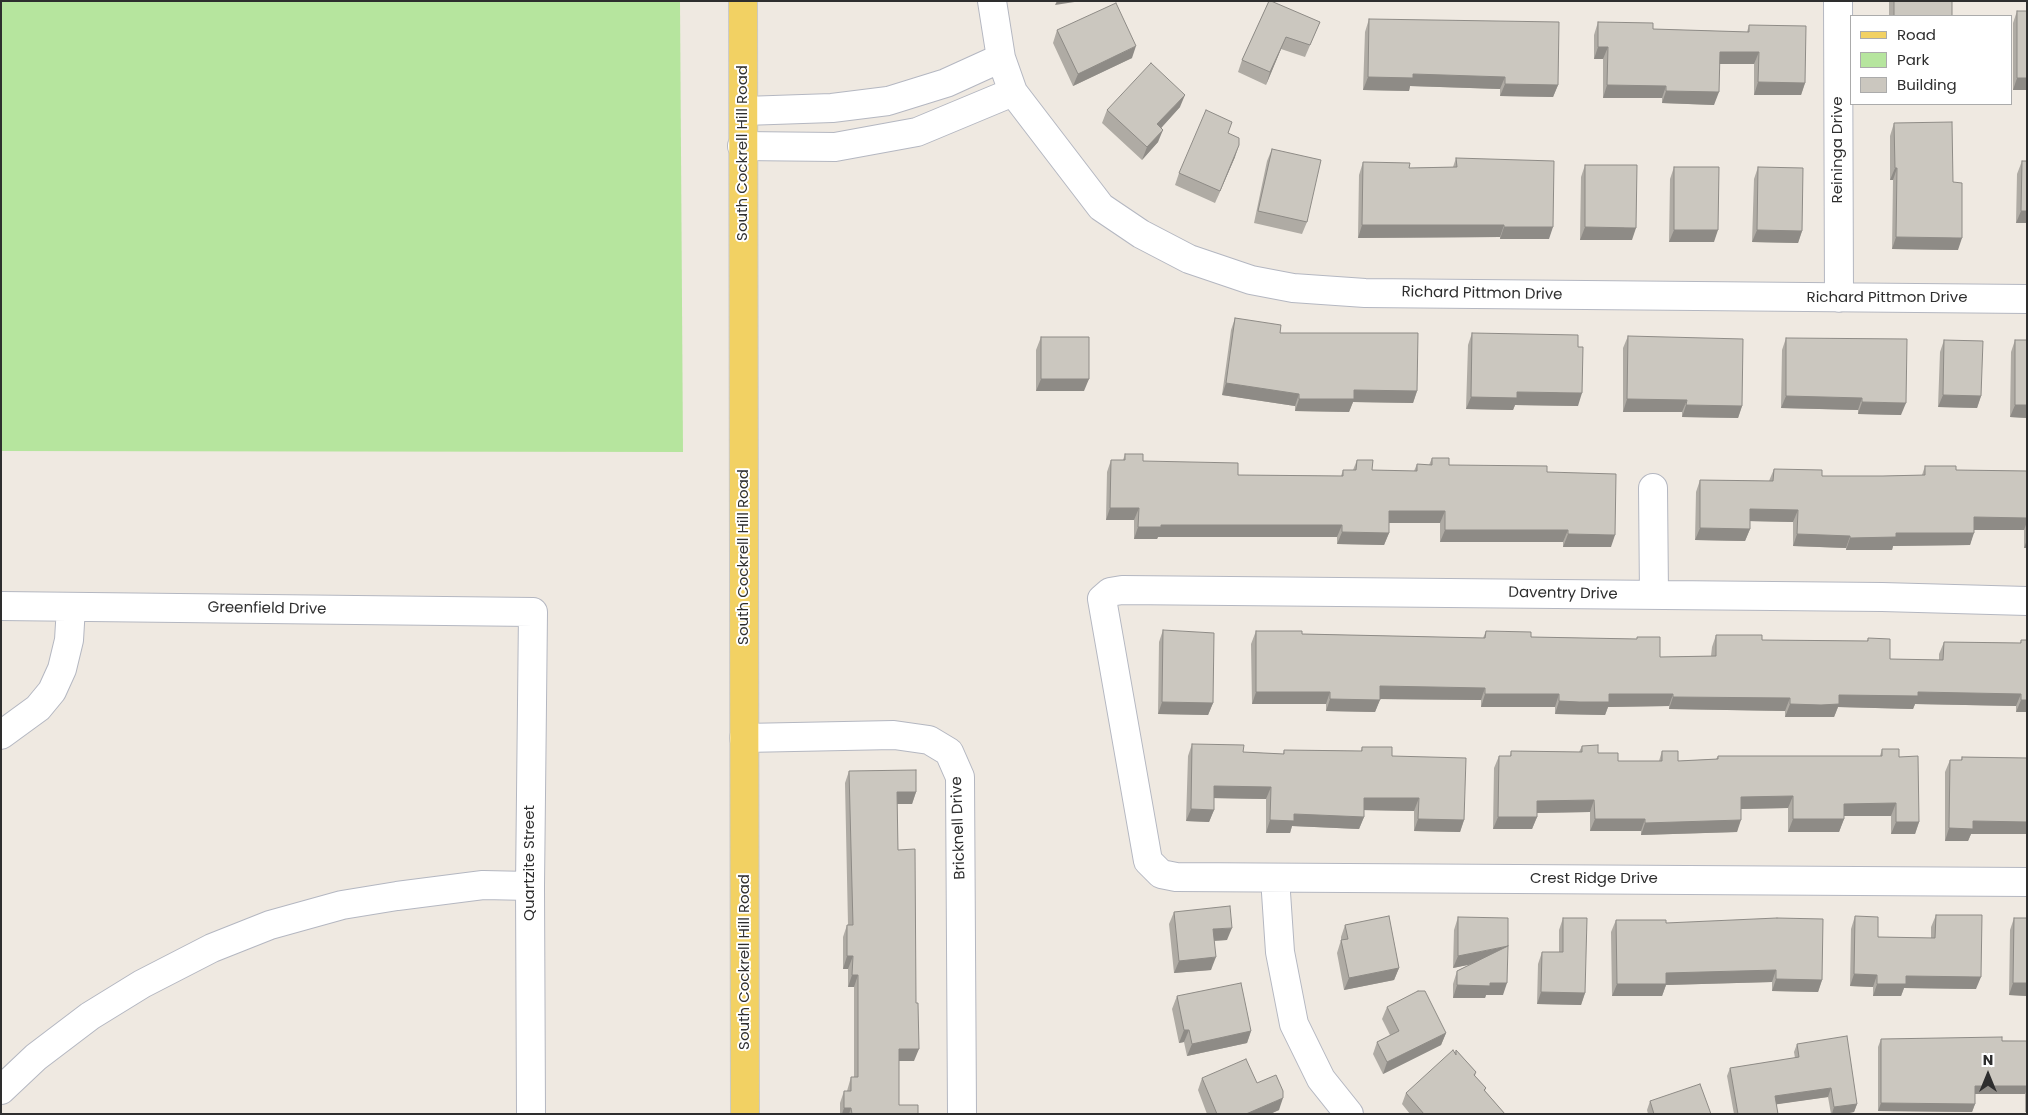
<!DOCTYPE html>
<style>
body{margin:0}
#map{position:relative;width:2028px;height:1115px;overflow:hidden;background:#efe9e1;font-family:Poppins,sans-serif}
canvas{display:block}
.frame{position:absolute;inset:0;border:2px solid #2e2e2e;pointer-events:none}
.legend{position:absolute;left:1850px;top:15px;width:162px;height:90px;box-sizing:border-box;background:#fff;border:1px solid #ababab;margin:0;padding:6px 9px;list-style:none;font-size:15px;color:#2e2e2e}
.legend li{display:flex;align-items:center;gap:10px;height:25px}
.legend b{width:25px;border:1px solid #ababab}
.north{position:absolute;left:1963px;top:1050px;width:50px;height:50px;-webkit-text-stroke:4px #fff;paint-order:stroke;rotate:0deg;font-size:14px;font-weight:700;line-height:20px;text-align:center;color:#2e2e2e}
.north::after{content:'';display:block;margin:auto;width:18px;height:22px;background:#2e2e2e;clip-path:polygon(50% 0,100% 100%,50% 72%,0 100%)}
</style>
<div id="map">
<canvas width="2028" height="1115"></canvas>
<div class="frame"></div>
<ul class="legend">
<li><b style="height:6px;background:#f2d163"></b>Road</li>
<li><b style="height:14px;background:#b6e59e"></b>Park</li>
<li><b style="height:14px;background:#cbc7bf"></b>Building</li>
</ul>
<div class="north">N</div>
</div>
<script>
const ctx = document.querySelector('canvas').getContext('2d');
ctx.lineJoin = 'round';
function fill(path, color) {
  ctx.fillStyle = color;
  ctx.fill(path, 'evenodd');
}
function toPath(rows) {
  const path = new Path2D();
  for (const r of rows) {
    path.moveTo(r[0], r[1]);
    for (let i = 2; i < r.length; i += 2) path.lineTo(r[i], r[i + 1]);
  }
  return path;
}
function stroke(path, color, width, dash) {
  ctx.strokeStyle = color;
  ctx.lineWidth = width;
  ctx.lineCap = dash ? 'butt' : 'round';
  ctx.setLineDash(dash || []);
  ctx.stroke(path);
}
function write(font, color, halo, rows, align = 'center') {
  ctx.font = font + ' Poppins,sans-serif';
  ctx.lineWidth = 4;
  ctx.setLineDash([]);
  ctx.textBaseline = 'middle';
  ctx.strokeStyle = halo;
  ctx.fillStyle = color;
  for (const [text, x, y, turn = 0] of rows) {
    ctx.save();
    ctx.translate(x, y);
    ctx.rotate((+turn || 0) * Math.PI / 180);
    ctx.textAlign = isNaN(turn) ? turn : align;
    if (halo) ctx.strokeText(text, 0, 0);
    ctx.fillText(text, 0, 0);
    ctx.restore();
  }
}
fill(toPath([
 [1,1,680,1,683,452,1,451]
]), '#b6e59e');
const minor = toPath([
 [992,1,1001,58,1013,92,1101,207,1141,234,1189,259,1251,280,1293,288,1365,293,2027,299],
 [1838,1,1839,298],
 [744,111,832,108,888,101,946,83,1001,58],
 [742,146,835,147,917,132,1013,92],
 [1653,488,1654,595],
 [2027,601,1882,597,1122,590,1110,592,1102,599,1148,861,1161,874,1176,877,2027,882],
 [1,606,533,612,530,886,531,1114],
 [1,735,38,708,52,691,62,669,69,640,71,607],
 [744,738,894,735,929,740,949,752,960,777,962,1114],
 [1275,878,1280,952,1294,1024,1321,1079,1349,1114],
 [1,1090,36,1057,90,1016,142,984,212,948,270,925,342,905,397,896,483,885,530,886]
]);
const major = toPath([
 [743,1,745,1114]
]);
stroke(minor, '#b4b7c1', 30);
stroke(major, '#c9c9c9', 30);
stroke(minor, '#fff', 28);
stroke(major, '#f2d163', 28);
fill(toPath([
 [1269,1,1320,22,1305,57,1281,49,1266,85,1238,72,1242,60],
 [1889,1,1952,1,1952,16,1889,16],
 [2017,11,2027,90,2013,90,2013,23],
 [1369,19,1558,85,1553,97,1500,96,1500,89,1410,86,1409,91,1363,90,1365,32],
 [1598,22,1653,29,1747,32,1749,25,1805,83,1801,95,1754,95,1754,64,1719,64,1714,105,1662,103,1662,98,1603,98,1603,59,1594,59,1594,35],
 [1057,30,1132,58,1073,86,1053,43],
 [1180,107,1161,128,1158,142,1142,160,1102,123,1107,110],
 [1894,123,1958,250,1892,249,1893,180,1890,180,1890,136],
 [1228,133,1235,157,1215,203,1175,185,1179,173],
 [1272,149,1307,222,1302,234,1254,223,1267,161],
 [1456,158,1549,239,1500,239,1500,237,1358,238,1359,175,1363,162,1409,168,1453,167],
 [2022,161,2027,161,2027,223,2016,223,2017,174],
 [1585,165,1632,240,1580,240,1581,177],
 [1674,167,1714,242,1669,242,1670,179],
 [1758,167,1802,231,1798,243,1752,242,1754,179],
 [1235,318,1280,333,1417,391,1413,403,1353,402,1349,412,1295,411,1295,406,1222,395,1231,330],
 [1472,333,1578,406,1515,405,1513,410,1466,409,1468,345],
 [1628,336,1742,406,1738,418,1682,417,1682,412,1623,412,1623,348],
 [1041,337,1084,391,1036,391,1036,350],
 [1786,338,1901,415,1858,414,1858,410,1781,408,1782,350],
 [1944,340,1981,396,1977,408,1938,407,1940,352],
 [2015,340,2027,418,2010,417,2011,352],
 [1125,454,1143,461,1238,475,1341,476,1343,470,1353,470,1357,460,1372,470,1414,471,1417,464,1429,465,1432,458,1449,465,1547,472,1611,547,1563,547,1563,542,1440,542,1440,523,1389,523,1389,533,1384,545,1337,544,1337,537,1158,537,1157,539,1134,539,1134,520,1106,520,1107,472,1111,460,1123,460],
 [1925,466,1956,470,2027,471,2027,548,2024,548,2024,530,1974,530,1970,545,1893,546,1892,550,1846,550,1846,548,1793,546,1793,522,1750,521,1750,529,1745,541,1695,540,1696,492,1700,480,1769,481,1774,469,1822,476,1883,476,1922,475],
 [1163,630,1213,703,1208,715,1158,714,1159,642],
 [1256,631,1302,634,1483,638,1486,631,1531,637,1637,639,1637,637,1660,657,1711,656,1712,647,1716,635,1762,640,1867,641,1868,638,1890,659,1939,660,1939,654,1944,642,2020,643,2021,640,2027,712,2016,712,2016,706,1915,704,1913,709,1838,707,1834,717,1785,717,1785,711,1669,709,1669,706,1608,707,1605,715,1555,714,1555,707,1481,707,1481,700,1380,699,1375,712,1326,711,1326,704,1252,704,1251,644],
 [1192,744,1243,752,1283,754,1284,750,1361,751,1362,747,1392,756,1464,820,1460,832,1414,831,1414,811,1364,810,1364,817,1359,829,1292,826,1290,833,1266,833,1266,799,1214,798,1214,810,1209,822,1186,821,1188,756],
 [1582,746,1598,753,1618,761,1659,761,1662,751,1678,761,1716,759,1718,756,1880,756,1882,749,1899,757,1919,822,1915,834,1891,834,1891,816,1844,816,1844,819,1839,832,1788,832,1788,808,1741,809,1737,832,1641,835,1641,831,1590,831,1590,812,1537,813,1537,817,1532,829,1493,829,1494,768,1499,756,1510,756,1511,751,1579,752],
 [1962,757,2027,758,2027,834,1971,834,1968,841,1945,841,1945,772,1950,760,1961,760],
 [849,771,916,792,912,804,897,804,898,850,914,1061,899,1061,899,1105,918,1114,840,1114,840,1103,844,1091,847,1091,851,1077,854,1077,854,987,848,987,848,969,843,969,843,937,847,925,848,925,845,783],
 [1174,912,1227,940,1214,941,1211,970,1174,973,1169,924],
 [1936,915,1976,989,1904,988,1901,996,1873,996,1873,987,1850,986,1851,929,1855,916,1878,937,1931,938,1931,927],
 [1458,917,1503,995,1486,995,1485,998,1453,998,1453,984,1457,971,1471,964,1453,968,1454,930],
 [1563,918,1585,993,1581,1005,1537,1004,1538,964,1542,952,1559,952,1559,930],
 [2014,918,2027,996,2009,995,2010,930],
 [1616,920,1666,923,1822,980,1818,992,1772,991,1772,982,1666,985,1662,996,1612,996,1611,932],
 [1345,925,1399,968,1394,980,1344,990,1337,953,1341,940,1341,937],
 [1177,996,1251,1031,1247,1043,1187,1056,1184,1042,1179,1043,1172,1009],
 [1387,1007,1446,1033,1441,1045,1383,1074,1373,1054,1377,1042,1390,1035,1382,1019],
 [1881,1039,2027,1041,2027,1112,2025,1112,2025,1094,1975,1094,1975,1104,1972,1112,1878,1111,1878,1047],
 [1797,1044,1857,1104,1854,1112,1844,1114,1831,1114,1828,1097,1776,1104,1778,1114,1734,1114,1727,1076,1730,1068,1795,1058,1794,1052],
 [1456,1050,1476,1072,1475,1076,1486,1088,1485,1091,1505,1114,1410,1114,1402,1104,1406,1093,1455,1053],
 [1202,1078,1257,1083,1279,1110,1270,1114,1207,1114,1198,1090],
 [1650,1101,1711,1114,1648,1114,1647,1110]
]), '#afaba4');
fill(toPath([
 [1057,1,1081,1,1055,5],
 [1286,37,1266,85,1270,72],
 [1136,46,1132,58,1073,86,1078,74],
 [1598,47,1608,47,1603,59,1594,59],
 [1720,52,1759,52,1754,64,1715,64],
 [1413,74,1505,77,1500,89,1410,86,1409,91,1363,90,1368,77],
 [2017,78,2027,78,2027,90,2013,90],
 [1758,82,1805,83,1801,95,1754,95],
 [1505,84,1558,85,1553,97,1500,96],
 [1607,85,1666,86,1662,98,1603,98],
 [1666,91,1719,92,1714,105,1662,103],
 [1185,95,1180,107,1153,137,1157,124],
 [1163,130,1158,142,1142,160,1147,147],
 [1239,145,1235,157,1215,203,1220,191],
 [1895,168,1897,168,1893,180,1890,180],
 [2021,211,2027,211,2027,223,2016,223],
 [1362,225,1504,225,1500,237,1358,238],
 [1504,227,1553,227,1549,239,1500,239],
 [1585,227,1636,228,1632,240,1580,240],
 [1674,230,1718,230,1714,242,1669,242],
 [1757,230,1802,231,1798,243,1752,242],
 [1896,237,1962,238,1958,250,1892,249],
 [1041,379,1089,379,1084,391,1036,391],
 [1226,383,1299,394,1295,406,1222,395],
 [1354,390,1417,391,1413,403,1353,402,1349,412,1295,411,1299,399],
 [1517,392,1582,393,1578,406,1515,405,1513,410,1466,409,1471,397],
 [1943,395,1981,396,1977,408,1938,407],
 [1786,396,1862,398,1858,410,1781,408],
 [1627,399,1687,400,1682,412,1623,412],
 [1862,402,1906,403,1901,415,1858,414],
 [1686,405,1742,406,1738,418,1682,417],
 [2015,405,2027,405,2027,418,2010,417],
 [1110,508,1139,508,1134,520,1106,520],
 [1750,509,1798,510,1793,522,1745,521],
 [1389,511,1445,511,1440,523,1385,523],
 [1974,517,2027,518,2027,522,2024,530,1970,530],
 [1161,525,1342,525,1337,537,1158,537,1157,539,1134,539,1138,527],
 [1700,528,1750,529,1745,541,1695,540],
 [1445,530,1568,530,1563,542,1440,542],
 [1342,532,1389,533,1384,545,1337,544],
 [1896,533,1974,533,1970,545,1893,546,1892,550,1846,550,1850,538],
 [1568,534,1615,535,1611,547,1563,547],
 [1797,534,1850,536,1846,548,1793,546],
 [2027,540,2027,548,2024,548],
 [1380,686,1485,688,1481,700,1376,699],
 [1256,692,1330,692,1326,704,1252,704],
 [1918,692,2021,694,2016,706,1915,704,1913,709,1838,707,1834,717,1785,717,1790,704,1839,695],
 [1485,694,1559,694,1555,707,1481,707],
 [1609,694,1673,694,1669,706,1608,707,1605,715,1555,714,1559,701],
 [1673,697,1790,698,1785,711,1669,709],
 [1330,699,1380,700,1375,712,1326,711],
 [2021,700,2027,700,2027,712,2016,712],
 [1162,702,1213,703,1208,715,1158,714],
 [1214,786,1271,787,1266,799,1209,798],
 [897,792,916,792,912,804,893,804],
 [1793,796,1788,808,1737,809,1741,797],
 [1364,798,1419,798,1414,811,1359,810],
 [1594,800,1590,812,1533,813,1537,801],
 [1896,803,1891,816,1839,816,1844,804],
 [1191,809,1214,810,1209,822,1186,821],
 [1294,814,1364,817,1359,829,1292,826,1290,833,1266,833,1270,820],
 [1498,817,1537,817,1532,829,1493,829],
 [1418,819,1464,820,1460,832,1414,831],
 [1595,819,1645,819,1641,831,1590,831],
 [1793,819,1844,819,1839,832,1788,832],
 [1741,820,1737,832,1641,835,1645,823],
 [1973,821,2027,822,2027,834,1971,834,1968,841,1945,841,1949,828],
 [1896,822,1919,822,1915,834,1891,834],
 [1232,928,1227,940,1209,941,1213,929],
 [1508,946,1503,958,1453,968,1458,956],
 [847,956,853,956,848,969,843,969],
 [1216,957,1211,970,1174,973,1179,961],
 [1399,968,1394,980,1344,990,1349,978],
 [1776,970,1772,982,1666,985,1662,996,1612,996,1617,984,1666,973],
 [1854,974,1877,975,1873,987,1850,986],
 [852,975,858,975,854,987,848,987],
 [1906,976,1981,977,1976,989,1904,988,1901,996,1873,996,1877,984],
 [1776,979,1822,980,1818,992,1772,991],
 [1490,983,1507,983,1503,995,1486,995,1485,998,1453,998,1457,985],
 [2013,983,2027,983,2027,996,2009,995],
 [1541,992,1585,993,1581,1005,1537,1004],
 [1184,1030,1189,1030,1184,1042,1179,1043],
 [1251,1031,1247,1043,1187,1056,1192,1044],
 [1446,1033,1441,1045,1383,1074,1387,1062],
 [899,1049,919,1049,914,1061,894,1061],
 [1975,1086,2027,1086,2027,1090,2025,1094,1972,1094],
 [1831,1088,1828,1097,1772,1105,1775,1096],
 [1283,1098,1279,1110,1270,1114,1246,1114],
 [1881,1103,1975,1104,1972,1112,1878,1111],
 [1857,1104,1854,1112,1844,1114,1832,1114,1834,1107],
 [844,1108,851,1108,849,1114,842,1114]
]), '#8e8b86');
const building = toPath([
 [1269,1,1271,1,1320,22,1310,45,1286,37,1270,72,1242,60,1269,1],
 [1894,1,1952,1,1952,16,1894,16,1894,1],
 [1116,3,1136,46,1078,74,1057,30,1116,3],
 [2017,11,2027,11,2027,78,2017,78,2017,11],
 [1369,19,1559,22,1558,85,1505,84,1505,77,1413,74,1413,78,1368,77,1369,19],
 [1598,22,1653,23,1653,29,1749,32,1749,25,1806,26,1805,83,1758,82,1759,52,1720,52,1719,92,1666,91,1666,86,1607,85,1608,47,1598,47,1598,22],
 [1151,63,1185,95,1157,124,1163,130,1147,147,1107,110,1151,63],
 [1206,110,1232,122,1228,133,1239,138,1239,145,1220,191,1179,173,1206,110],
 [1952,122,1953,182,1962,183,1962,238,1896,237,1897,168,1895,168,1894,123,1952,122],
 [1272,149,1321,160,1307,222,1258,211,1272,149],
 [1456,158,1554,161,1553,227,1504,227,1504,225,1362,225,1363,162,1410,163,1409,168,1457,167,1456,158],
 [2022,161,2027,161,2027,211,2021,211,2022,161],
 [1585,165,1637,165,1636,228,1585,227,1585,165],
 [1674,167,1719,167,1718,230,1674,230,1674,167],
 [1758,167,1803,168,1802,231,1757,230,1758,167],
 [1235,318,1281,325,1280,333,1418,333,1417,391,1354,390,1354,399,1299,399,1299,394,1226,383,1235,318],
 [1472,333,1578,335,1578,347,1583,347,1582,393,1517,392,1517,398,1471,397,1472,333],
 [1628,336,1743,339,1742,406,1686,405,1687,400,1627,399,1628,336],
 [1041,337,1089,337,1089,379,1041,379,1041,337],
 [1786,338,1907,339,1906,403,1862,402,1862,398,1786,396,1786,338],
 [1944,340,1983,341,1981,396,1943,395,1944,340],
 [2015,340,2027,340,2027,405,2015,405,2015,340],
 [1125,454,1143,454,1143,461,1238,463,1238,475,1343,476,1343,470,1356,470,1357,460,1373,460,1372,470,1417,471,1417,464,1432,465,1432,458,1449,458,1449,465,1547,466,1547,472,1616,474,1615,535,1568,534,1568,530,1445,530,1445,511,1389,511,1389,533,1342,532,1342,525,1161,525,1161,527,1138,527,1139,508,1110,508,1111,460,1125,460,1125,454],
 [1925,466,1956,466,1956,470,2027,471,2027,518,1974,517,1974,533,1896,533,1896,537,1850,538,1850,536,1797,534,1798,510,1750,509,1750,529,1700,528,1700,480,1773,481,1774,469,1822,470,1822,476,1883,476,1925,475,1925,466],
 [1163,630,1214,633,1213,703,1162,702,1163,630],
 [1256,631,1302,631,1302,634,1485,638,1486,631,1531,632,1531,637,1637,639,1637,637,1660,637,1660,657,1716,656,1716,635,1762,635,1762,640,1868,641,1868,638,1890,639,1890,659,1943,660,1944,642,2021,643,2021,640,2027,640,2027,700,2021,700,2021,694,1918,692,1918,696,1839,695,1839,704,1821,705,1790,704,1790,698,1673,697,1673,694,1609,694,1609,702,1579,702,1559,701,1559,694,1485,694,1485,688,1380,686,1380,700,1330,699,1330,692,1256,692,1256,631],
 [1192,744,1244,745,1243,752,1284,754,1284,750,1362,751,1362,747,1392,747,1392,756,1466,758,1464,820,1418,819,1419,798,1364,798,1364,817,1294,814,1294,821,1270,820,1271,787,1214,786,1214,810,1191,809,1192,744],
 [1598,745,1598,753,1618,753,1618,761,1662,761,1662,751,1678,751,1678,761,1718,759,1718,756,1882,756,1882,749,1899,749,1899,757,1918,756,1919,822,1896,822,1896,803,1844,804,1844,819,1793,819,1793,796,1741,797,1741,820,1645,823,1645,819,1595,819,1594,800,1537,801,1537,817,1498,817,1499,756,1511,756,1511,751,1582,752,1582,746,1598,745],
 [1962,757,2027,758,2027,822,1973,821,1973,829,1949,828,1950,760,1962,760,1962,757],
 [916,770,916,792,897,792,898,850,915,849,916,1003,918,1003,919,1049,899,1049,899,1105,918,1105,918,1114,852,1114,851,1108,844,1108,844,1091,851,1091,851,1077,858,1077,858,975,852,975,853,956,847,956,847,925,853,925,849,771,916,770],
 [1230,906,1232,928,1213,929,1216,957,1179,961,1174,912,1230,906],
 [1936,915,1982,915,1981,977,1906,976,1906,984,1877,984,1877,975,1854,974,1855,916,1878,917,1878,937,1935,938,1936,915],
 [1389,916,1399,968,1349,978,1341,940,1348,939,1345,925,1389,916],
 [1458,917,1508,918,1508,946,1458,956,1458,917],
 [1563,918,1587,918,1585,993,1541,992,1542,952,1563,952,1563,918],
 [1777,918,1823,919,1822,980,1776,979,1776,970,1666,973,1666,984,1617,984,1616,920,1666,920,1666,923,1777,918],
 [2014,918,2027,918,2027,983,2013,983,2014,918],
 [1508,946,1507,983,1490,983,1490,986,1457,985,1457,971,1508,946],
 [1241,983,1251,1031,1192,1044,1189,1030,1184,1030,1177,996,1241,983],
 [1418,991,1425,991,1446,1033,1387,1062,1377,1042,1399,1031,1387,1007,1418,991],
 [1847,1036,1857,1104,1834,1107,1831,1088,1775,1096,1778,1114,1738,1114,1730,1068,1799,1057,1797,1044,1847,1036],
 [2002,1037,2002,1041,2027,1041,2027,1086,1975,1086,1975,1104,1881,1103,1881,1039,2002,1037],
 [1453,1050,1456,1055,1456,1050,1476,1072,1474,1075,1486,1088,1484,1090,1505,1114,1424,1114,1406,1093,1453,1050],
 [1246,1059,1257,1083,1276,1075,1283,1091,1283,1098,1246,1114,1217,1114,1202,1078,1246,1059],
 [1700,1084,1711,1114,1654,1114,1650,1101,1700,1084]
]);
fill(building, '#cbc7bf');
stroke(building, '#8e8b86', 1);
write('15px', '#2e2e2e', '#fff', [
 ["Reininga Drive",1838,150,-90],
 ["South Cockrell Hill Road",743,153,-90],
 ["Richard Pittmon Drive",1482,294,1],
 ["Richard Pittmon Drive",1887,298],
 ["South Cockrell Hill Road",744,557,-90],
 ["Daventry Drive",1563,594,1],
 ["Greenfield Drive",267,609,1],
 ["Bricknell Drive",959,828,-92],
 ["Quartzite Street",530,863,-90],
 ["Crest Ridge Drive",1594,879],
 ["South Cockrell Hill Road",745,962,-90]
]);
</script>
